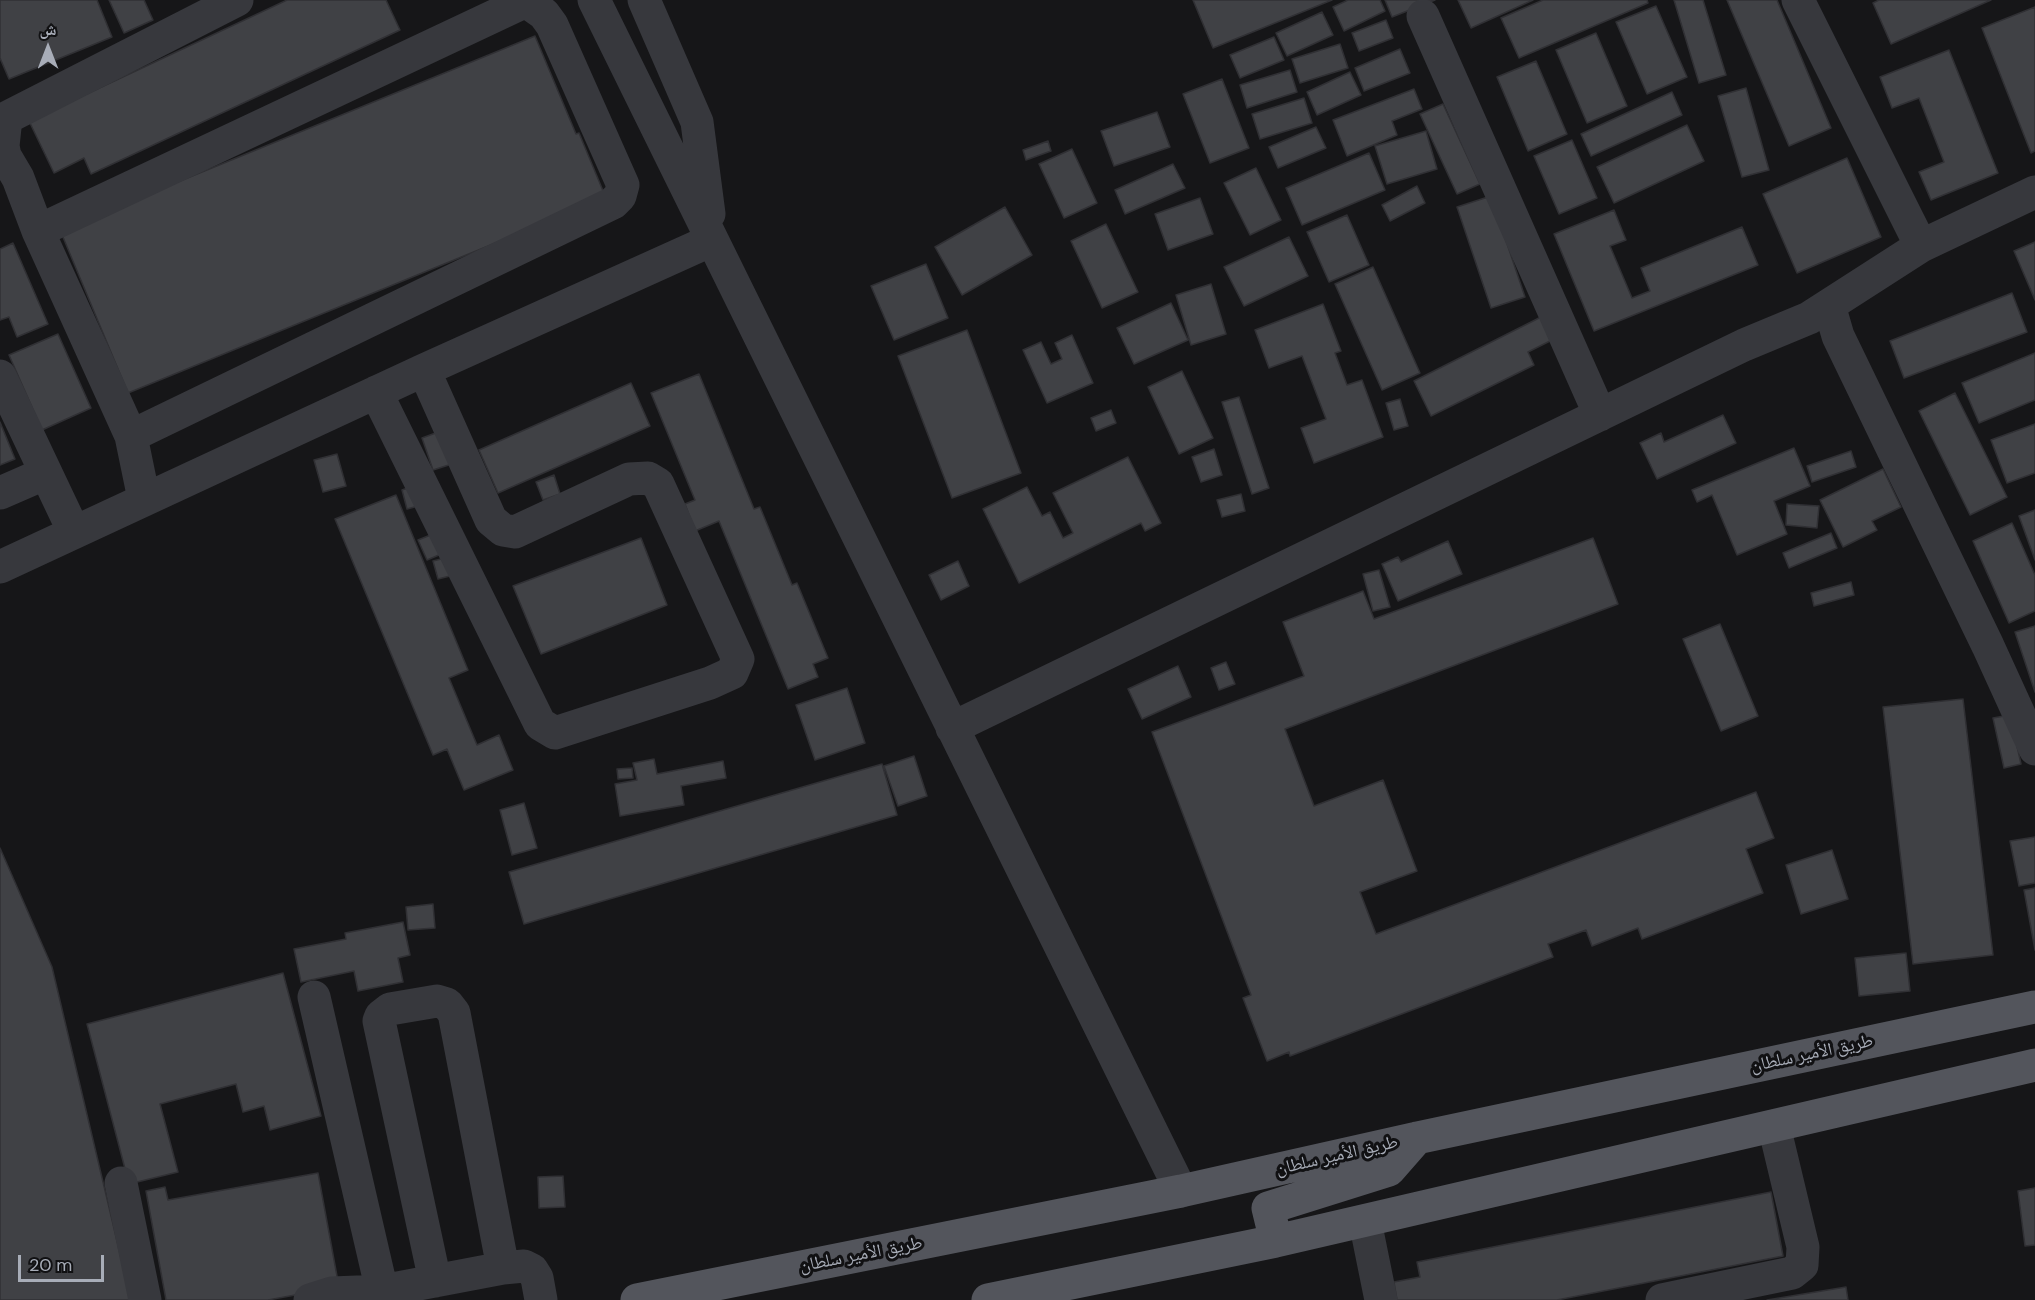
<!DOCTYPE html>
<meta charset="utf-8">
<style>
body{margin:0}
#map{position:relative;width:2035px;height:1300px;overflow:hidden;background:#161618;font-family:"DM Sans","Noto Naskh Arabic",sans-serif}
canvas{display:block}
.north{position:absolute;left:18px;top:18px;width:60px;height:60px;-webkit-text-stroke:4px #111113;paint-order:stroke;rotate:0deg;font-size:16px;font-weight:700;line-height:24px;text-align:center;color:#a8adb8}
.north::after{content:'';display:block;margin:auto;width:21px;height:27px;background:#a8adb8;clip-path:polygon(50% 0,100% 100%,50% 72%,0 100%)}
.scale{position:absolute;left:18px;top:1255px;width:86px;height:27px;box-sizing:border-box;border:3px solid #a8adb8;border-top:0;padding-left:8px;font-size:18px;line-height:21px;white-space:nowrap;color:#a8adb8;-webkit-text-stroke:4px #111113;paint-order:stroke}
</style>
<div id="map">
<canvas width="2035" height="1300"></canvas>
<div class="north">ش</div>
<div class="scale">20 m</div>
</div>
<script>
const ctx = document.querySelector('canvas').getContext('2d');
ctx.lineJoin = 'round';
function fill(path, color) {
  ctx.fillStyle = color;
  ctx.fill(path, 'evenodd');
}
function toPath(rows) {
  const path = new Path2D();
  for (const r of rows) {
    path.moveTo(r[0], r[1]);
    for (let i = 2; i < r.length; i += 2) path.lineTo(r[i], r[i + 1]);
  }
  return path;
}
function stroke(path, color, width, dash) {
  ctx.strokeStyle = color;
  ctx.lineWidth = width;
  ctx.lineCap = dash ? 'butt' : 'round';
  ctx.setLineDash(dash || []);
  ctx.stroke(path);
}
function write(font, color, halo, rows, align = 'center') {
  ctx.font = font + ' "DM Sans","Noto Naskh Arabic",sans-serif';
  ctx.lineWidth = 6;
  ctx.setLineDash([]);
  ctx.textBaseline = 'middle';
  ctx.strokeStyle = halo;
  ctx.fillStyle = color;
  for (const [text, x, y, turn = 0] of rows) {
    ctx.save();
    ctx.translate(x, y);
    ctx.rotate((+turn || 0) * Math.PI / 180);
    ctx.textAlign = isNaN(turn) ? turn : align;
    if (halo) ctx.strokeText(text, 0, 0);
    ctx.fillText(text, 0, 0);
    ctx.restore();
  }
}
const building = toPath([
 [0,0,97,0,112,37,9,79,0,58,0,0],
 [109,0,144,0,153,20,124,33,109,0],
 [287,0,386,0,400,30,91,174,84,158,54,173,29,121,287,0],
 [1193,0,1332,0,1213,48,1193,0],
 [1348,0,1380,0,1385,11,1344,31,1333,7,1348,0],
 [1385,0,1435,0,1392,17,1385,0],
 [1458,0,1533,0,1471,28,1458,0],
 [1543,0,1647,0,1648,3,1519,58,1501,18,1543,0],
 [1674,0,1703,0,1726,75,1699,83,1674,0],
 [1727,0,1777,0,1831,128,1789,146,1727,0],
 [1879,0,1991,0,1891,44,1873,3,1879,0],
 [1656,6,1687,77,1647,94,1616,22,1656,6],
 [2035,7,2035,151,2031,153,1982,28,2035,7],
 [1322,12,1333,35,1287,56,1276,33,1322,12],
 [1386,20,1393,38,1359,51,1352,33,1386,20],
 [1596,33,1627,106,1587,123,1556,50,1596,33],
 [535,36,576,134,579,133,606,198,128,393,60,230,535,36],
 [1274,37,1284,60,1240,78,1230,55,1274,37],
 [1340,44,1348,68,1300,83,1292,59,1340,44],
 [1400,49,1410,73,1364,91,1355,68,1400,49],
 [1949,50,1998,173,1931,200,1919,172,1944,162,1919,98,1892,108,1880,77,1949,50],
 [1536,61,1567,134,1528,151,1497,77,1536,61],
 [1290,70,1297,92,1247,108,1240,85,1290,70],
 [1350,72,1361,95,1317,115,1307,92,1350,72],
 [1222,79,1249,148,1210,163,1183,94,1222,79],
 [1746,88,1769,170,1742,177,1718,96,1746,88],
 [1414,89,1422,109,1392,121,1397,135,1347,156,1333,120,1414,89],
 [1672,92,1682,115,1591,156,1581,134,1672,92],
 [1304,98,1312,123,1260,139,1252,114,1304,98],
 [1443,104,1480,184,1457,194,1420,114,1443,104],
 [1157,112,1170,147,1114,166,1101,131,1157,112],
 [1687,125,1704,161,1614,203,1597,167,1687,125],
 [1316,127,1326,148,1278,168,1269,147,1316,127],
 [1426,131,1437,169,1387,184,1375,146,1426,131],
 [1572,140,1597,198,1559,214,1534,156,1572,140],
 [1048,141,1051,151,1026,160,1023,150,1048,141],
 [1072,149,1097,203,1064,218,1039,164,1072,149],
 [1369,153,1385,190,1302,225,1286,188,1369,153],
 [1847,158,1881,237,1797,273,1763,194,1847,158],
 [1173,164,1185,188,1125,214,1115,190,1173,164],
 [1256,168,1281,220,1250,235,1224,183,1256,168],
 [1417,186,1425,203,1390,221,1382,205,1417,186],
 [1491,196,1525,297,1491,308,1457,207,1491,196],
 [1200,198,1213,234,1168,250,1155,214,1200,198],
 [1005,207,1032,255,962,295,935,247,1005,207],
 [1614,210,1626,240,1610,246,1632,298,1650,291,1641,268,1742,227,1758,265,1594,331,1554,234,1614,210],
 [1347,215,1369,265,1329,282,1307,232,1347,215],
 [1106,224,1138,292,1102,308,1071,241,1106,224],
 [1289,237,1308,276,1244,306,1224,267,1289,237],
 [2035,242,2035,300,2014,251,2035,242],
 [13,243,48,324,17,337,9,317,0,320,0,249,13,243],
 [926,264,948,318,894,340,871,286,926,264],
 [1373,267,1420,373,1382,390,1335,284,1373,267],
 [1211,284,1226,334,1191,345,1176,295,1211,284],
 [2012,293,2027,332,1904,378,1890,341,2012,293],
 [1171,303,1188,340,1134,364,1117,328,1171,303],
 [1323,304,1341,351,1335,353,1347,385,1362,380,1383,437,1314,463,1301,428,1326,419,1302,356,1269,368,1255,330,1323,304],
 [1541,317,1552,340,1528,352,1534,365,1431,416,1414,381,1541,317],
 [967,330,1021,473,952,498,898,356,967,330],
 [58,334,91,408,42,430,9,355,58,334],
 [1072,335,1093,383,1047,403,1023,350,1041,342,1051,364,1062,359,1055,343,1072,335],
 [2035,353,2035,400,1979,423,1962,383,2035,353],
 [1182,371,1213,438,1179,454,1148,387,1182,371],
 [699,374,754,509,760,507,792,585,797,583,828,658,813,664,818,677,788,689,719,521,695,531,685,504,695,500,651,393,699,374],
 [631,383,650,426,498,493,479,450,631,383],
 [1955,393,2007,497,1970,515,1919,411,1955,393],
 [1239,397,1269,488,1252,494,1222,402,1239,397],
 [1400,399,1408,426,1394,430,1386,403,1400,399],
 [1111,410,1116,423,1096,431,1091,418,1111,410],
 [1723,415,1736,443,1657,479,1640,443,1661,433,1664,442,1723,415],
 [0,422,15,459,0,465,0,422],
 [2035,424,2035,473,2007,483,1991,440,2035,424],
 [441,431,452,464,433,470,422,438,441,431],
 [1794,448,1810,486,1774,501,1787,534,1737,555,1712,495,1697,502,1692,490,1794,448],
 [1214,449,1222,475,1201,482,1192,457,1214,449],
 [1851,451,1856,467,1812,482,1807,466,1851,451],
 [337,454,346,486,323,492,314,460,337,454],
 [1128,457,1161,523,1145,531,1141,523,1019,583,983,509,1027,487,1042,516,1050,512,1063,538,1073,533,1053,493,1128,457],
 [1883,469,1901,507,1872,521,1877,530,1843,547,1820,500,1883,469],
 [554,475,560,494,543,500,536,482,554,475],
 [416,485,422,505,407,509,402,490,416,485],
 [1241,494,1245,511,1222,517,1217,500,1241,494],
 [396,495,468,670,449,678,477,745,499,735,513,770,464,790,447,749,433,755,335,519,396,495],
 [1787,504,1819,506,1817,528,1786,525,1787,504],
 [2035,510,2035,560,2019,516,2035,510],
 [2012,523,2035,575,2035,611,2009,623,1973,541,2012,523],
 [438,532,446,552,427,560,418,540,438,532],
 [1831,533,1837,548,1789,568,1783,553,1831,533],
 [641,538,667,605,541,654,513,586,641,538],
 [1593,538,1618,604,1285,729,1314,806,1383,780,1417,871,1360,892,1376,934,1756,792,1774,838,1746,849,1763,893,1642,939,1638,928,1592,946,1586,930,1548,944,1553,957,1290,1056,1289,1052,1267,1061,1243,998,1251,995,1152,732,1304,676,1283,622,1363,591,1374,619,1593,538],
 [1448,541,1462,574,1398,601,1382,564,1398,557,1401,562,1448,541],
 [449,557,454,575,438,579,433,561,449,557],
 [958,561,969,586,941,600,929,575,958,561],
 [1379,570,1390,607,1373,611,1363,574,1379,570],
 [1851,582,1854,595,1814,606,1811,593,1851,582],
 [1720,624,1758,716,1721,731,1683,639,1720,624],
 [2035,626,2035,692,2015,632,2035,626],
 [1226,662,1235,684,1219,690,1211,668,1226,662],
 [1178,666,1191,697,1142,719,1128,689,1178,666],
 [847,688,865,743,815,760,796,705,847,688],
 [1963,699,1993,955,1913,964,1883,707,1963,699],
 [2010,715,2021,764,2004,768,1993,718,2010,715],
 [914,756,927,796,898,806,884,766,914,756],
 [654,759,657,774,723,761,726,778,681,786,684,805,620,816,615,784,637,780,633,763,654,759],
 [882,764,897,815,524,924,509,872,882,764],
 [632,768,633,778,618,779,617,769,632,768],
 [524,803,537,848,512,855,500,810,524,803],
 [2035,837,2035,883,2019,886,2010,841,2035,837],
 [0,848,52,967,131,1300,0,1300,0,848],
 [1832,850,1848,899,1801,914,1786,865,1832,850],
 [2035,888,2035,950,2024,890,2035,888],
 [433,904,435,928,408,930,406,907,433,904],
 [403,922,410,955,398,958,403,982,358,991,354,971,301,982,294,949,346,939,345,933,403,922],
 [1906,953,1910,991,1859,996,1855,958,1906,953],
 [283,973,321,1116,270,1130,264,1106,243,1112,236,1084,160,1104,178,1172,129,1184,87,1024,283,973],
 [318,1173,339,1287,268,1300,166,1300,146,1191,165,1187,168,1200,318,1173],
 [563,1176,565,1207,539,1208,538,1177,563,1176],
 [2035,1188,2035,1245,2025,1246,2018,1191,2035,1188],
 [1771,1192,1783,1256,1557,1300,1397,1300,1394,1282,1420,1277,1417,1262,1771,1192],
 [1846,1287,1848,1300,1767,1300,1846,1287]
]);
fill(building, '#404145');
stroke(building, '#303034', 1.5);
stroke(toPath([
 [594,0,1181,1191],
 [644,0,697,122,709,214],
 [1798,0,1921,246],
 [1423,16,1600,415],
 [38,231,526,1],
 [1829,305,1838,336,1988,646,2035,749],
 [0,376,74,532],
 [376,392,540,724,555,733,710,683,732,673,738,659,658,484,648,478,629,479,515,532,503,530,491,520,424,370],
 [131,436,613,203,620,196,623,185,552,25,544,14,524,0],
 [0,493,46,473],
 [144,499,131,436,38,231,18,178,5,156,3,146,6,118,237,0],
 [0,567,424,370,712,240],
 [952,728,1744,345,1809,318,1921,246,2035,192],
 [314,997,382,1291],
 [121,1183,145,1300],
 [1365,1221,1381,1300],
 [435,1281,379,1021,381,1016,390,1009,437,1001,447,1004,454,1013,503,1268],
 [310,1300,332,1293,382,1291,503,1268,524,1266,532,1270,537,1278,541,1300],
 [1662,1300,1792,1273,1802,1265,1803,1247,1774,1126]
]), '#37383d', 33);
stroke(toPath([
 [1276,1241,1268,1208,1389,1170,1417,1138],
 [637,1300,1181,1191,1417,1138,2035,1007],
 [988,1300,1276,1241,2035,1065]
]), '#53555c', 33);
write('18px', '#a8adb8', '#111113', [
 ["طريق الأمير سلطان",1812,1054,-12],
 ["طريق الأمير سلطان",1337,1156,-13],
 ["طريق الأمير سلطان",861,1255,-11]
]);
</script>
